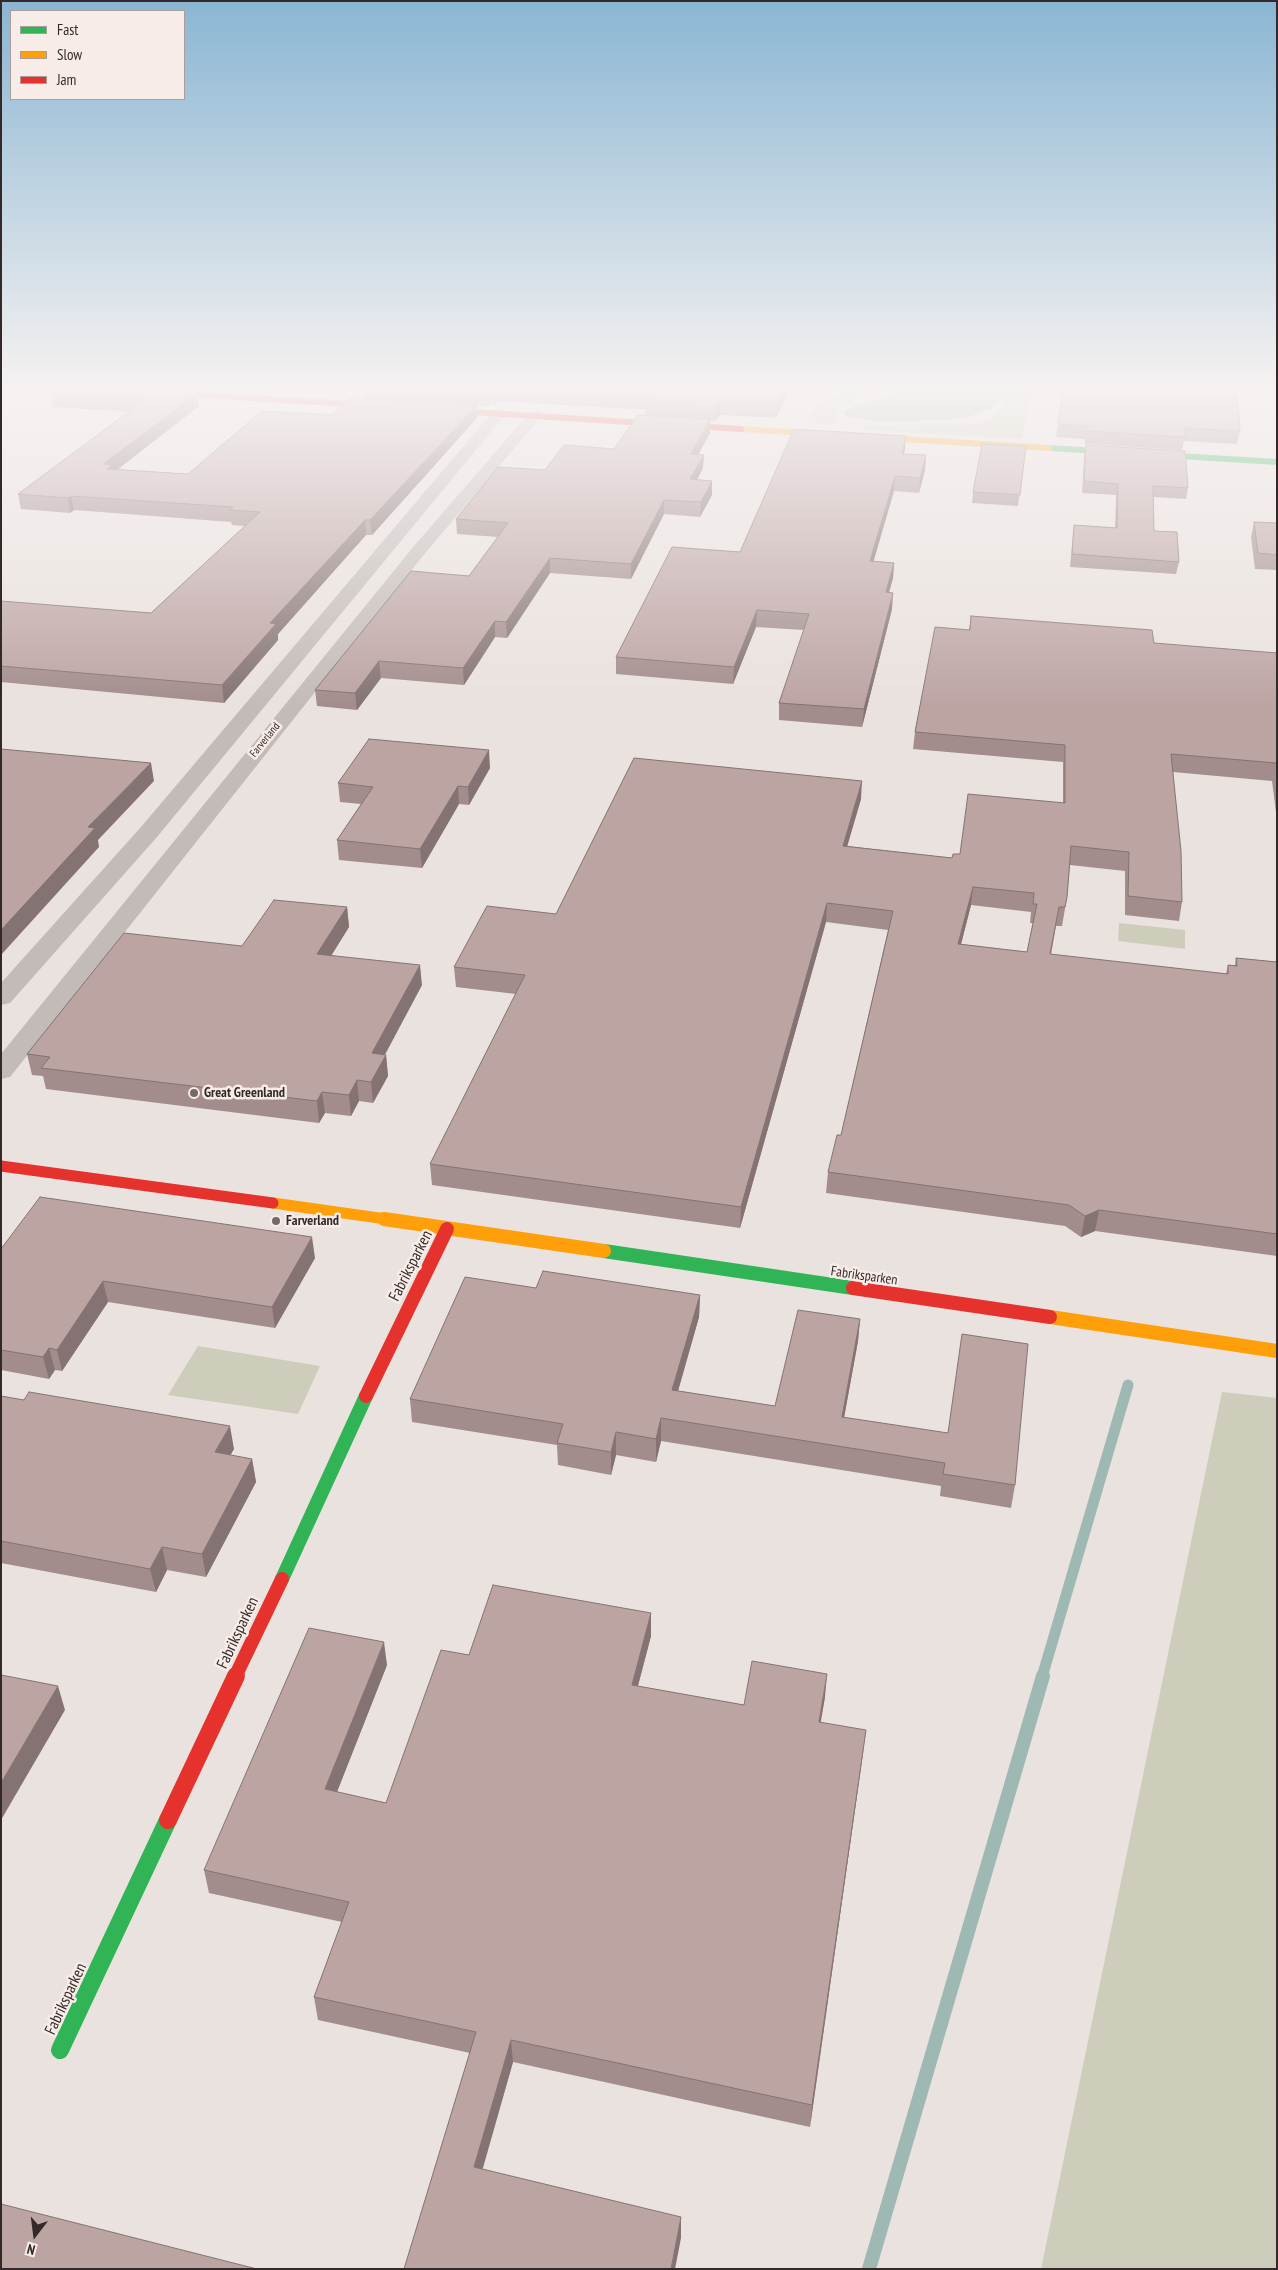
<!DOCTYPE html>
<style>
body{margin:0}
#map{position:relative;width:1278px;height:2270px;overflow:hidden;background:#eae2df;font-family:"PT Sans Narrow",sans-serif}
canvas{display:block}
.frame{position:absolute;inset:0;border:2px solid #332928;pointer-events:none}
.legend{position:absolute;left:10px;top:10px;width:175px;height:90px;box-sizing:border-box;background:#f7ece7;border:1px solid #a99e9b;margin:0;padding:6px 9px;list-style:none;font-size:15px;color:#332928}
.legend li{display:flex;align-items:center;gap:10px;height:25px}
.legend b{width:25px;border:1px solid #a99e9b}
.north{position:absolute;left:10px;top:2210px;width:50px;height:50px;-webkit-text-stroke:4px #f7ece7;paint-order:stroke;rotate:195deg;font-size:14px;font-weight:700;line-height:20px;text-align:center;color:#332928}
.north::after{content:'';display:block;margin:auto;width:18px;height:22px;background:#332928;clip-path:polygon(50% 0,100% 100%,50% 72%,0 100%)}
</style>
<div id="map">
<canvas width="1278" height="2270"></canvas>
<div class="frame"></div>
<ul class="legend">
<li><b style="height:6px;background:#30b455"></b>Fast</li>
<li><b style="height:6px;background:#ff9f0a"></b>Slow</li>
<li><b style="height:6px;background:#e5322d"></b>Jam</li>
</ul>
<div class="north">N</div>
</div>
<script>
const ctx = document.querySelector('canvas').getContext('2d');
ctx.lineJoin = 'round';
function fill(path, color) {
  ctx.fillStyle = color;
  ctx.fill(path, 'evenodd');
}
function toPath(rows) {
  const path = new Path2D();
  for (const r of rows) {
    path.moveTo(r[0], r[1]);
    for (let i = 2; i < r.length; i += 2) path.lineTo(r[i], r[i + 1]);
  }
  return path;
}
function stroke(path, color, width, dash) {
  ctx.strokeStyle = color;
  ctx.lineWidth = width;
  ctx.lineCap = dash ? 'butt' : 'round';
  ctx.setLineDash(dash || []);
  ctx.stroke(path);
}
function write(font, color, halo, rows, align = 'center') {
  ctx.font = font + ' "PT Sans Narrow",sans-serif';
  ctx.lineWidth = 5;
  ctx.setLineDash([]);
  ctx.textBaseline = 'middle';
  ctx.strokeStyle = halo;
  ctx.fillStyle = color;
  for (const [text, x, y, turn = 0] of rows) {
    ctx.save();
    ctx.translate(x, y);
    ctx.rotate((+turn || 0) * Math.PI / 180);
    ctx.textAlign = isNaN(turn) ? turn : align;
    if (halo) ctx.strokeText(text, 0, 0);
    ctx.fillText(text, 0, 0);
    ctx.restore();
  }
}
fill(toPath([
 [845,388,877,388,836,411,837,423,821,425,808,420,816,406,837,395],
 [1006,388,1033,388,1022,438,1000,438,864,430,861,426,973,424,990,420,1003,405],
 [1119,923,1185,930,1185,949,1118,941],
 [198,1346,320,1366,298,1414,168,1395],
 [1222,1392,1277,1398,1277,2269,1041,2269]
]), '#cecdbb');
fill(toPath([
 [903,388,1006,388,1004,398,991,409,970,416,948,420,879,422,846,416,843,411,899,391]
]), '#9eb9b3');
stroke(toPath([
 [1042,1677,1128,1385]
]), '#9eb9b3', 11);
stroke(toPath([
 [869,2269,1043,1676]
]), '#9eb9b3', 14);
fill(toPath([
 [499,409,504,410,506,413,504,416,157,837,10,1003,1,1005,1,983,141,827,494,410,499,409],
 [535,411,540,412,542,415,540,418,426,552,10,1077,1,1079,1,1054,414,546,530,412,535,411]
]), '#c3bbb8');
stroke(toPath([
 [1049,448,1277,462]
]), '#30b455', 6);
stroke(toPath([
 [604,1251,853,1288],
 [282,1579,366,1396]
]), '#30b455', 14);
stroke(toPath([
 [60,2050,168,1820]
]), '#30b455', 18);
stroke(toPath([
 [741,429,1049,448]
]), '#ff9f0a', 6);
stroke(toPath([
 [273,1203,393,1220]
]), '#ff9f0a', 11);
stroke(toPath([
 [384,1219,604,1251],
 [1050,1317,1277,1351]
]), '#ff9f0a', 14);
stroke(toPath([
 [87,388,382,406],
 [440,410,741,429]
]), '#e5322d', 6);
stroke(toPath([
 [1,1166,273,1203]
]), '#e5322d', 11);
stroke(toPath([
 [853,1288,1050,1317],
 [366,1396,447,1229],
 [235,1677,282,1579]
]), '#e5322d', 14);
stroke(toPath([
 [168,1820,236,1676]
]), '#e5322d', 18);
fill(toPath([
 [187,388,208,388,206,389],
 [364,388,791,388,776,418,720,415,716,421,710,421,710,433,698,454,703,468,697,480,712,495,700,517,664,514,631,579,550,573,507,638,495,637,464,685,381,678,357,710,317,706,315,690,469,576,498,537,457,534,456,519,545,470,614,449,646,415,646,410,497,401,495,405,490,404,488,407,477,406,477,418,372,535,366,535,278,634,278,640,224,703,1,682,1,601,151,613,245,526,232,525,231,522,74,510,70,513,21,509,18,494,129,412,53,407,51,394,185,392,199,406,118,469,188,474,332,415,365,398],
 [1063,388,1277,388,1277,391,1237,388,1240,431,1237,444,1184,441,1182,450,1085,444,1085,439,1056,437],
 [906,436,904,454,926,455,925,470,919,493,894,491,873,561,894,563,893,578,889,593,892,609,862,727,779,720,779,703,804,630,756,627,733,684,616,674,616,657,740,552],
 [1086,445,1188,488,1186,499,1153,497,1154,531,1179,562,1176,574,1070,567,1074,525,1115,528,1116,495,1082,493,1084,456],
 [1026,446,1018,506,972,503,973,492],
 [1254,522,1277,523,1277,570,1255,569,1251,537],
 [971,616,1154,643,1277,653,1277,820,1272,781,1173,772,1182,902,1179,921,1125,915,1125,871,1070,865,1067,897,1062,926,1056,926,1051,955,1226,974,1228,965,1235,965,1236,958,1277,962,1277,1256,1095,1231,1081,1237,1065,1226,826,1193,828,1172,841,1135,888,930,826,922,740,1228,432,1185,430,1164,516,994,456,987,454,967,556,914,861,799,847,846,952,858,1063,803,1063,762,913,749,915,732,969,630],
 [971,905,1031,912,1030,923,1033,923,1027,952,961,944],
 [490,768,469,805,459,804,422,868,339,860,337,840,361,804,340,802,338,783],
 [347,907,349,927,331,955,422,985,385,1055,386,1055,388,1076,373,1103,359,1101,351,1116,325,1113,319,1123,46,1089,43,1076,32,1075,27,1054,242,946],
 [1,1249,315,1258,275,1328,108,1302,62,1371,55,1370,49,1379,1,1370],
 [536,1288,700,1295,699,1317,678,1391,775,1406,860,1319,858,1341,844,1417,1015,1485,1011,1508,940,1496,941,1486,661,1441,656,1462,616,1455,611,1475,558,1465,557,1445,412,1422,410,1399],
 [1,1396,234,1449,230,1455,252,1459,256,1482,206,1577,167,1570,156,1592,1,1563],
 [651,1613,651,1636,638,1686,744,1705,825,1697,820,1722,863,1753,810,2127,513,2062,482,2169,681,2238,404,2269,470,2053,318,2020,314,1997,342,1922,209,1893,204,1870,387,1665,337,1792,386,1803,469,1655]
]), '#a28d8c');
fill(toPath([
 [181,388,184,388,186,400,175,391],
 [497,388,497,401,495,405,494,391],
 [785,388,791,388,776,418,777,404],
 [489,391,490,404,488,407,487,393],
 [198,393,199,406,113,473,115,479,103,464],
 [720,401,720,415,716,421,716,407],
 [477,405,477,418,372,535,370,520],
 [710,419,710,433,691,468,691,454],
 [906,436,905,450,900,468,902,454],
 [704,455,703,468,690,493,690,479],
 [926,455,925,470,919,493,920,478],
 [895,476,894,491,869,577,870,561],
 [712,481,712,495,700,517,701,502],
 [71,496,74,510,70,513,68,498],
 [664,500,664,514,631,579,631,564],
 [365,520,366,535,278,634,278,640,224,703,222,685,270,623],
 [550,558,550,573,507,638,506,622],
 [894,563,893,578,884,608,886,592],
 [893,593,892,609,862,727,864,709],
 [757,610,756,627,733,684,734,667],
 [495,621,495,637,464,685,463,668],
 [379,661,381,678,357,710,355,693],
 [489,750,490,768,469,805,468,787],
 [151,763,154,781,98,840,99,847,1,955,1,930,88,827],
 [862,781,861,799,842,864,843,846],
 [458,786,459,804,422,868,420,849],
 [973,887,971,905,956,964,958,944],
 [827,903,826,922,740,1228,741,1207],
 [347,907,349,927,320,974,317,954],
 [420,965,422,985,374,1074,372,1053],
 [386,1055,388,1076,373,1103,371,1082],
 [357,1080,359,1101,351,1116,349,1095],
 [322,1092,325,1113,319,1123,317,1101],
 [1099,1210,1095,1231,1081,1237,1085,1216],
 [312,1237,315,1258,275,1328,272,1307],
 [103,1281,108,1302,62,1371,57,1350],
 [700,1295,699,1317,672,1412,672,1390],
 [860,1319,858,1341,840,1440,842,1417],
 [49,1348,55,1370,49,1379,43,1357],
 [661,1418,661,1441,656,1462,656,1439],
 [230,1426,234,1449,219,1475,215,1452],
 [616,1432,616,1455,611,1475,611,1452],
 [252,1459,256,1482,206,1577,202,1554],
 [162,1547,167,1570,156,1592,150,1569],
 [651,1613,651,1636,632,1708,632,1685],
 [384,1642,387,1665,329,1812,325,1789],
 [827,1674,825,1697,817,1745,819,1722],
 [58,1686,65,1710,1,1820,1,1783],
 [866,1730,863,1753,810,2127,812,2105],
 [511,2040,513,2062,477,2189,474,2167],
 [681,2217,681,2238,675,2269,671,2269]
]), '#847372');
const building = toPath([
 [59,388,181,388,175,391,198,393,103,464,112,465,107,469,188,474,262,411,332,415,352,397,477,405,370,520,365,520,270,623,276,624,222,685,1,666,1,601,151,613,260,512,230,510,233,507,71,496,68,498,18,494,146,399,51,394,59,388],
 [401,388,496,388,494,391,489,391,487,393,401,388],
 [502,388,785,388,777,404,720,401,716,407,646,403,651,397,502,388],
 [1063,388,1237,388,1240,431,1184,428,1185,437,1087,431,1087,426,1058,424,1063,388],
 [638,415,710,419,691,454,704,455,690,479,712,481,701,502,664,500,631,564,550,558,506,622,495,621,463,668,379,661,355,693,315,690,411,571,469,576,508,523,456,519,498,467,545,470,564,445,614,449,638,415],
 [794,429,906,436,902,454,926,455,920,478,895,476,870,561,894,563,886,592,893,593,864,709,779,703,809,614,757,610,734,667,616,657,672,547,740,552,794,429],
 [982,444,1026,446,1020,495,973,492,982,444],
 [1086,445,1185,451,1188,488,1153,486,1154,531,1177,532,1179,562,1072,554,1074,525,1117,528,1118,484,1084,481,1086,445],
 [1254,522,1277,523,1277,555,1258,553,1254,522],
 [971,616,1152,630,1154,643,1277,653,1277,768,1276,763,1171,754,1181,851,1182,902,1128,896,1129,852,1071,846,1067,897,1065,907,1059,907,1050,954,1228,974,1228,965,1237,966,1236,958,1277,962,1277,1234,1099,1210,1085,1216,1069,1205,828,1172,837,1135,841,1135,893,911,827,903,741,1207,430,1164,525,975,454,967,487,906,556,914,634,758,862,781,843,846,952,858,953,854,960,854,968,794,1065,803,1065,745,915,732,935,627,970,630,971,616],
 [973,887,1034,893,1033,904,1037,904,1027,952,958,944,973,887],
 [369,739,489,750,468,787,458,786,420,849,337,840,373,787,338,783,369,739],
 [1,749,151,763,88,827,95,828,1,930,1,749],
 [274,900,347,907,317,954,420,965,372,1053,386,1055,371,1082,357,1080,349,1095,322,1092,317,1101,41,1068,50,1057,27,1054,124,933,242,946,274,900],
 [40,1197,312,1237,272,1307,103,1281,57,1350,49,1348,43,1357,1,1350,1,1249,40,1197],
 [543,1271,700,1295,672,1390,775,1406,798,1310,860,1319,842,1417,948,1433,962,1334,1028,1344,1015,1485,943,1474,945,1463,661,1418,656,1439,616,1432,611,1452,557,1443,563,1424,410,1399,465,1277,536,1288,543,1271],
 [29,1392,230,1426,215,1452,252,1459,202,1554,162,1547,150,1569,1,1541,1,1396,24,1400,29,1392],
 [493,1585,651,1613,632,1685,744,1705,752,1661,827,1674,819,1722,866,1730,812,2105,511,2040,474,2167,681,2217,671,2269,404,2269,476,2032,314,1997,349,1902,204,1870,309,1628,384,1642,325,1789,386,1803,441,1650,469,1655,493,1585],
 [1,1675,58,1686,1,1783,1,1675],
 [1,2204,257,2269,1,2269,1,2204]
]);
fill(building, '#bca4a3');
stroke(building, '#847372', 1);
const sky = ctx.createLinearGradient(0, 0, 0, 706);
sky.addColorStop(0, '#8ab6d3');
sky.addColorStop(0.55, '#f6f2f1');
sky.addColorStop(1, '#f6f2f100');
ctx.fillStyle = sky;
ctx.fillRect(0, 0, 1278, 706);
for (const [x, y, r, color] of [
 [194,1093,5,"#736a68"],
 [276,1221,5,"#736a68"]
]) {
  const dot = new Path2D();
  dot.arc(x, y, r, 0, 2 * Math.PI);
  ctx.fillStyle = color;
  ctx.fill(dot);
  stroke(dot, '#f7ece7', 2);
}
write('11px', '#332928', '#f7ece7', [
 ["Farverland",265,740,-51]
]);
write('bold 14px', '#332928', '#f7ece7', [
 ["Great Greenland",204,1093],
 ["Farverland",286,1221]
], 'left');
write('14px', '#332928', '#f7ece7', [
 ["Fabriksparken",864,1276,8]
]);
write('16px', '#332928', '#f7ece7', [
 ["Fabriksparken",411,1266,-63],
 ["Fabriksparken",238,1633,-65],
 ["Fabriksparken",66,1999,-65]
]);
</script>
